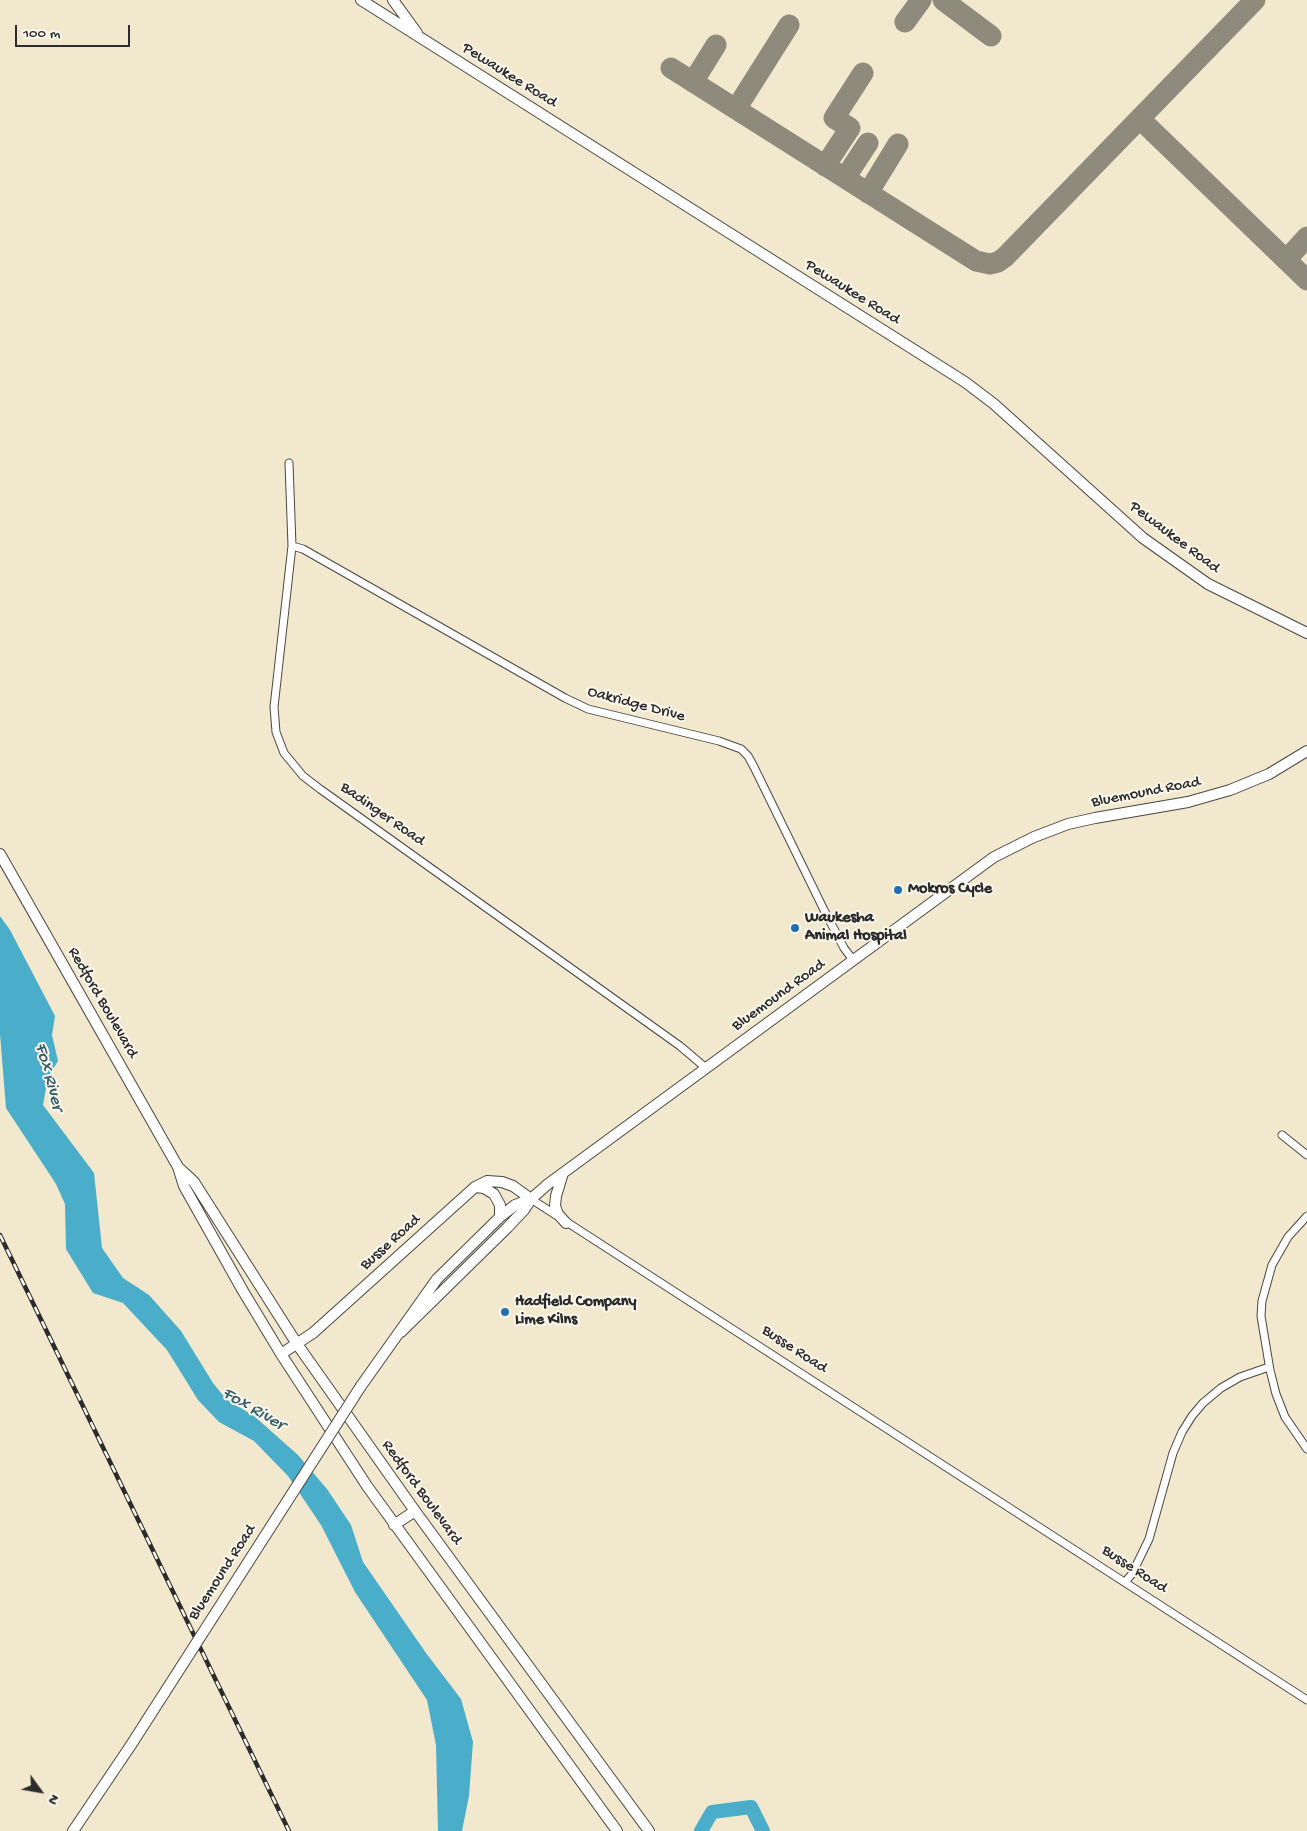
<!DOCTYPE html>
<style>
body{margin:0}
#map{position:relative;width:1307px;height:1831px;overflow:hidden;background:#f1e8cd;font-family:"Gochi Hand",sans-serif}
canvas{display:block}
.north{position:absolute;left:15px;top:1766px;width:50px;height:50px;-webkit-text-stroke:4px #fbf7ec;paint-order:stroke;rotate:122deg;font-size:14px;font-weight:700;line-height:20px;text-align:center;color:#2b2b2b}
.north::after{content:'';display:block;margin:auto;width:18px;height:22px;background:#2b2b2b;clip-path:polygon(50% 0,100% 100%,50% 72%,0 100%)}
.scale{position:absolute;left:15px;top:25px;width:115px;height:22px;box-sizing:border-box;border:2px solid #2b2b2b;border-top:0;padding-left:6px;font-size:15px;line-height:18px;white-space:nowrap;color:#2b2b2b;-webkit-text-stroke:4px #fbf7ec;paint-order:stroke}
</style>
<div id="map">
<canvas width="1307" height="1831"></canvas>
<div class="north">N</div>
<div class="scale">100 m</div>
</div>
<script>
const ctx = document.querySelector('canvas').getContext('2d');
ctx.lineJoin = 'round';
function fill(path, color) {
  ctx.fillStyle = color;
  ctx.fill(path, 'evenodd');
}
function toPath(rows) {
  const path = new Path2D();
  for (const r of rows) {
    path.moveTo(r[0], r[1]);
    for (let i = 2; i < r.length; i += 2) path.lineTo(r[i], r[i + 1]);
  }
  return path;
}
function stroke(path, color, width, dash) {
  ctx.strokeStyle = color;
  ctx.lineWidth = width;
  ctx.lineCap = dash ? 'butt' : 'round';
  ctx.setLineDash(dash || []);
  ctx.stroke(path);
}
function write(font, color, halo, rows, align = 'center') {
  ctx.font = font + ' "Gochi Hand",sans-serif';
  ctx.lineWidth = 4;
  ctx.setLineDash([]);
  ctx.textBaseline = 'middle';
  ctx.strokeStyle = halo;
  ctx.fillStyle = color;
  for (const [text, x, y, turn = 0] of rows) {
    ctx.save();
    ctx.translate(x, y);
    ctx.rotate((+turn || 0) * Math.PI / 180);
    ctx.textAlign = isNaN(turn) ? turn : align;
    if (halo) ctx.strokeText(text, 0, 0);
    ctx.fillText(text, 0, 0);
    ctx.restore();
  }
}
fill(toPath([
 [0,916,10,930,55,1016,52,1035,58,1061,48,1077,43,1105,94,1173,102,1248,123,1278,149,1295,181,1331,213,1383,226,1399,254,1416,298,1455,327,1489,351,1525,363,1562,426,1653,461,1699,473,1742,469,1796,462,1831,438,1831,436,1745,427,1700,355,1592,321,1525,288,1476,254,1441,219,1422,198,1400,167,1350,123,1303,93,1293,66,1249,65,1204,56,1184,6,1108,0,1034]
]), '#4aadc9');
stroke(toPath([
 [701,1831,712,1812,751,1807,763,1831]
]), '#4aadc9', 14);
stroke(toPath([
 [943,0,991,36],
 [905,22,921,0],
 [671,68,976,261,990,264,998,262,1005,257,1255,0],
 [693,82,716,45],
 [736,109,789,25],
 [1140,119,1307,280],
 [825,166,850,128,834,118,863,73],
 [845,178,868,143],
 [868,193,898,144],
 [1286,260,1307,237]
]), '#8e8a7c', 21);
const minor = toPath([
 [289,463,292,546,274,707,276,732,284,753,303,776,320,789,680,1046,706,1068],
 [292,546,303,549,565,698,588,709,719,741,741,749,748,756,754,767,824,910,844,948,853,960],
 [1282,1135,1307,1155],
 [531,1199,1307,1700],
 [1307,1216,1288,1237,1272,1265,1262,1301,1261,1316,1270,1370,1276,1394,1285,1417,1307,1449],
 [1125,1582,1132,1574,1149,1539,1173,1453,1182,1432,1192,1416,1203,1403,1221,1388,1240,1377,1269,1367]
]);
const secondary = toPath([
 [361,0,965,382,994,404,1143,538,1208,584,1307,633],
 [393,0,417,33],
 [0,854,178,1167,184,1186,243,1291,281,1354,367,1486,617,1831],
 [180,1169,194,1182,297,1344,415,1511,649,1831],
 [563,1173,556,1196,555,1206,558,1214,566,1223],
 [475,1187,484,1188,494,1194,500,1205,500,1217],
 [401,1332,507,1228,524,1210,531,1199,548,1184,994,857,1034,837,1068,824,1095,818,1188,802,1230,790,1269,774,1307,751],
 [281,1354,313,1333,475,1187,487,1181,502,1182,513,1186,531,1199],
 [361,1386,437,1279,500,1217,515,1205,531,1199],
 [394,1525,415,1511],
 [73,1831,131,1745,181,1667]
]);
stroke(minor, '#494743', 9);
stroke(secondary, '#494743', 12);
stroke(minor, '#fff', 7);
stroke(secondary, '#fff', 10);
const rail = toPath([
 [0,1235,289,1831]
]);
stroke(rail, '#2b2b2b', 4.5);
stroke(rail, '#fbf7ec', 2.5, [8]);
const secondaryBridge = toPath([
 [181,1667,361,1386]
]);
stroke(secondaryBridge, '#494743', 12, []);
stroke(secondaryBridge, '#fff', 10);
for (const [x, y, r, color] of [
 [898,890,5,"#1f6fb2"],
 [795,928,5,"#1f6fb2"],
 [505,1312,5,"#1f6fb2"]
]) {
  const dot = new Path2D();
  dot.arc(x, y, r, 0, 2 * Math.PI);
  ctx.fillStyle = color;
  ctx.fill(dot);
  stroke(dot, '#fbf7ec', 2);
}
write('16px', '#2b2b2b', '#fbf7ec', [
 ["Pewaukee Road",509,76,32],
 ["Pewaukee Road",852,293,32],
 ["Pewaukee Road",1174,538,37],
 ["Oakridge Drive",636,705,15],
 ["Bluemound Road",1146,793,-11],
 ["Badinger Road",382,815,35],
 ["Bluemound Road",779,996,-36],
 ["Redford Boulevard",102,1003,60],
 ["Busse Road",391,1243,-42],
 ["Busse Road",794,1350,33],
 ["Redford Boulevard",421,1493,54],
 ["Busse Road",1134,1570,33],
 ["Bluemound Road",223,1573,-57]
]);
write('bold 16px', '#2b2b2b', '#fbf7ec', [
 ["Mokros Cycle",908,890],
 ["Waukesha",805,919],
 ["Animal Hospital",805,937],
 ["Hadfield Company",515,1303],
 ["Lime Kilns",515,1321]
], 'left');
write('italic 18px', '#375f6a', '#fbf7ec', [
 ["Fox River",48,1077,75],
 ["Fox River",253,1410,30]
]);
</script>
